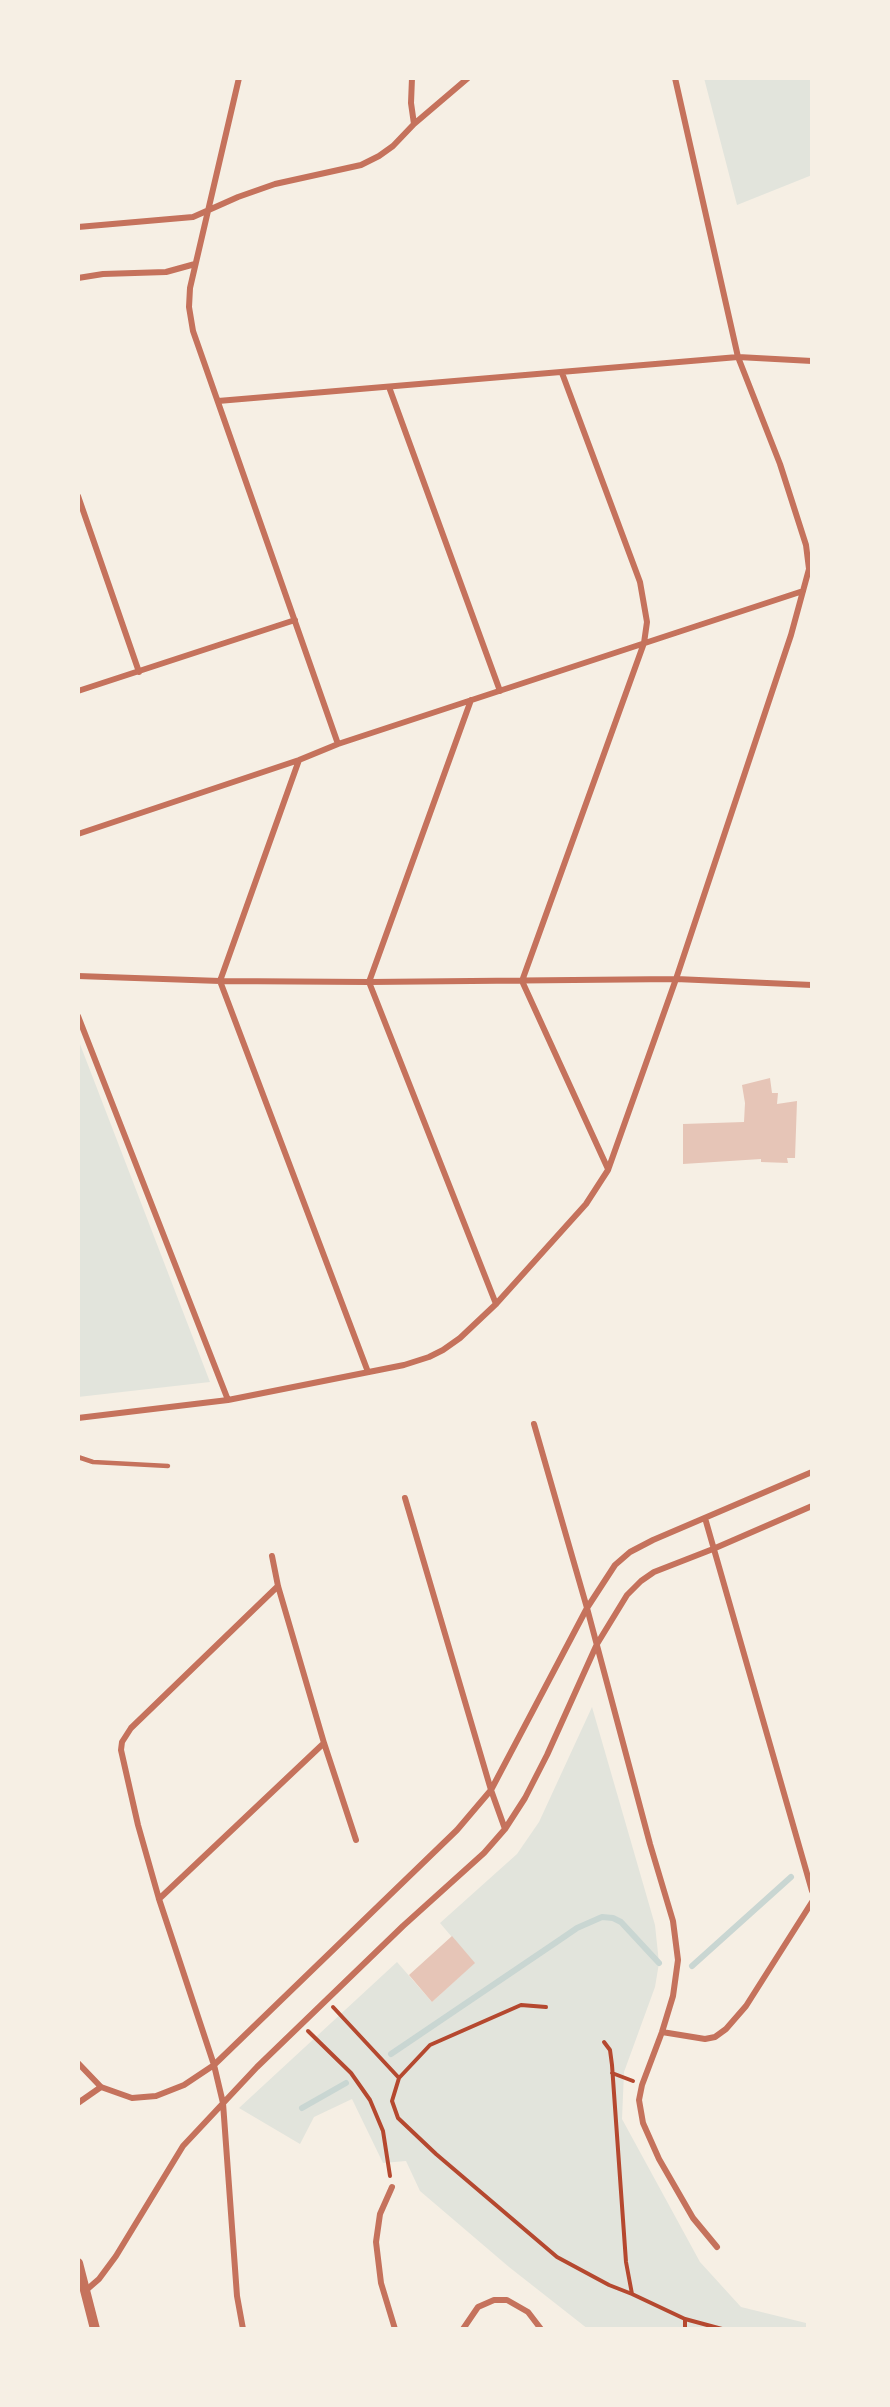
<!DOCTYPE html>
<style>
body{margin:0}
#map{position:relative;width:890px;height:2407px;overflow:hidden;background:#f6efe4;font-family:"Public Sans",sans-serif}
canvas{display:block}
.frame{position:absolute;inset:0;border:80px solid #f6efe4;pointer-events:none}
</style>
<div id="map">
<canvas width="890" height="2407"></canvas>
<div class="frame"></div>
</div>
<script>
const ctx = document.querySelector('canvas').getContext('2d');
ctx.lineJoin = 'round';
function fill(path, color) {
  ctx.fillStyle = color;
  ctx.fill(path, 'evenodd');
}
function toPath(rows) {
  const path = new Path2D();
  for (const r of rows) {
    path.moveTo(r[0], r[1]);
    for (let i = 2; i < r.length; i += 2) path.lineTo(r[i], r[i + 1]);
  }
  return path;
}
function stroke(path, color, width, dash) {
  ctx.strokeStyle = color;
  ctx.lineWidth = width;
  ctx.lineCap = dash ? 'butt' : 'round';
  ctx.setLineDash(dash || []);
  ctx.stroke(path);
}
fill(toPath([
 [704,78,812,78,812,175,737,205],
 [78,1039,210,1382,78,1397],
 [592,1707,655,1925,659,1963,655,1987,624,2072,622,2119,700,2262,741,2307,806,2323,806,2329,588,2329,509,2267,420,2191,406,2161,383,2163,352,2099,314,2117,300,2144,239,2108,397,1962,432,2002,474,1963,440,1923,517,1854,539,1822]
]), '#e2e4dc');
stroke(toPath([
 [692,1966,791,1877],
 [391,2054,561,1939,577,1928,602,1917,613,1918,621,1922,659,1963],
 [302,2108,346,2083]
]), '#c9d6d2', 6);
fill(toPath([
 [770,1078,772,1093,778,1093,777,1104,797,1101,795,1158,787,1158,788,1163,761,1162,761,1159,683,1164,683,1124,744,1122,745,1103,742,1085],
 [452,1936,475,1963,432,2002,409,1975]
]), '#e6c5b7');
stroke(toPath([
 [333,2007,399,2078,392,2101,398,2118,436,2154,557,2257,609,2285,632,2294],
 [308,2031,351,2073,370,2100,383,2131,390,2176],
 [604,2042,610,2050,612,2065,626,2262,632,2294,685,2319,722,2329],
 [612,2073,633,2081],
 [399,2078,430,2045,521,2005,546,2007],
 [685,2319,685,2329]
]), '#b5482f', 4);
stroke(toPath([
 [78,1457,93,1462,168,1466]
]), '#c5725c', 4.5);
stroke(toPath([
 [239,78,190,288,189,307,193,331,338,744],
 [412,78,411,103,414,124],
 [78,227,193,217,238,197,275,184,361,165,379,156,393,146,414,124,468,78],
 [78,278,103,274,166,272,195,264],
 [562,373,640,582,647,622,644,643,522,981,608,1169],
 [389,387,500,691],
 [218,401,738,357,812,361],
 [78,496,139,672],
 [78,691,295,620],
 [471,700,369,982,496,1304],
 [299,760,220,981,368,1372],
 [78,834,299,760,338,744,803,591],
 [78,976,220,981,369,982,676,979,812,985],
 [78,1016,228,1400],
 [78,1418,228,1400,404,1365,429,1357,443,1350,460,1338,496,1304,586,1204,608,1170,676,979,791,635,809,569,806,545,780,464,738,357,675,78],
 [534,1424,587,1608,650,1844,673,1921,678,1960,673,1996,662,2032,642,2085,639,2100,643,2123,659,2159,693,2218,717,2247],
 [405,1498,491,1790,505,1829],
 [705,1518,812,1891],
 [272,1556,278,1586,324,1743,356,1840],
 [159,1899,324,1743],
 [662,2032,705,2039,715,2037,726,2029,746,2006,812,1902],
 [78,2063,101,2087,132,2098,156,2096,184,2085,214,2065,457,1830,491,1790,587,1608,615,1565,630,1552,653,1540,812,1472],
 [78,2103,101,2087],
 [392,2187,380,2214,376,2242,381,2283,395,2329],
 [84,2292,99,2279,116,2256,183,2146,257,2067,403,1926,484,1853,505,1829,525,1798,547,1755,597,1644,627,1595,641,1581,654,1572,713,1549,812,1506],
 [243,2329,237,2296,223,2103,214,2065,159,1899,138,1825,121,1750,122,1742,131,1728,278,1586],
 [463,2329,478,2307,494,2300,507,2300,528,2312,541,2329]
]), '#c5725c', 6);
stroke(toPath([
 [78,2263,95,2329]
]), '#c5725c', 10);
</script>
